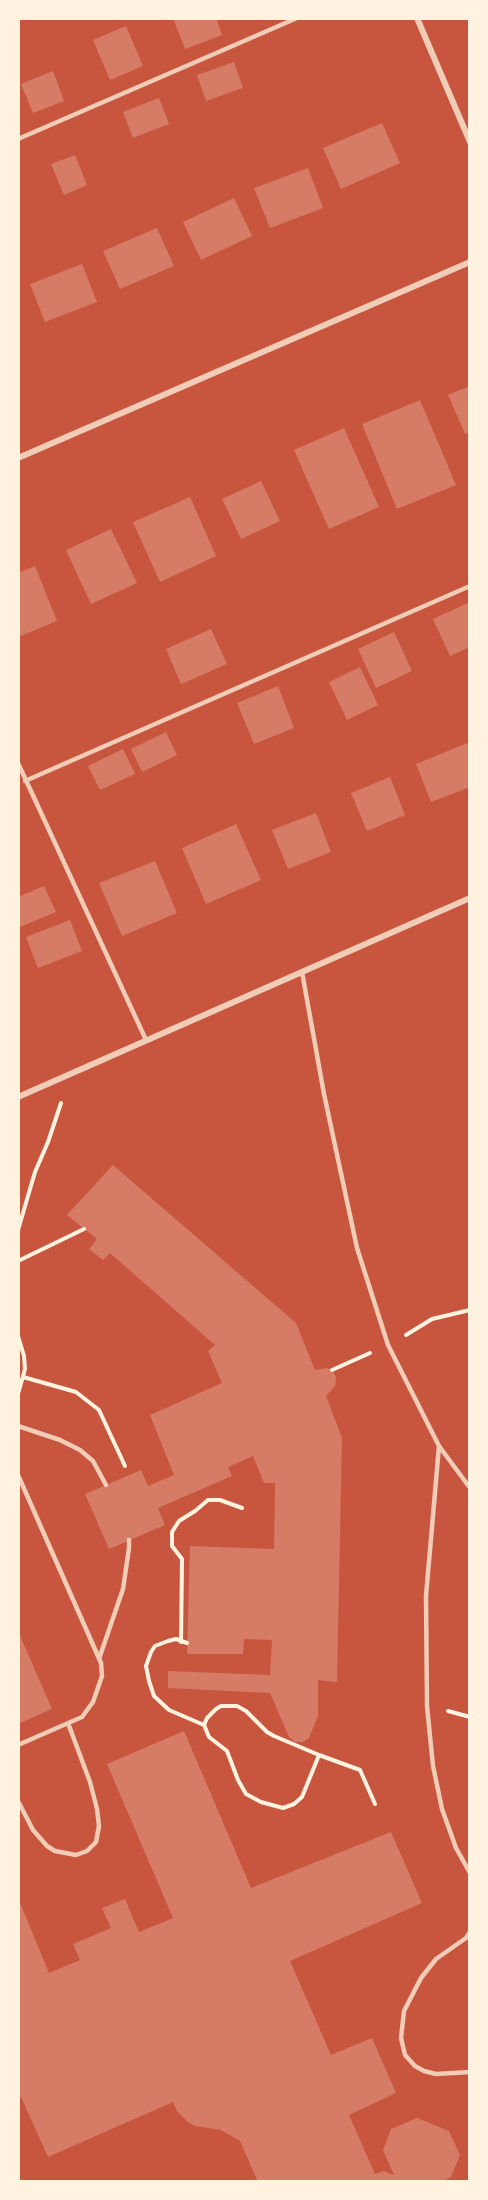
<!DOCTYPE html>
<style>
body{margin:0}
#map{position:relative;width:488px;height:2200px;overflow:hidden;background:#c8553d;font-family:"Golos Text",sans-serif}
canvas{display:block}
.frame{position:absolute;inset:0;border:20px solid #fff3e0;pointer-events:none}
</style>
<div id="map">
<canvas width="488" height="2200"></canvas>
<div class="frame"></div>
</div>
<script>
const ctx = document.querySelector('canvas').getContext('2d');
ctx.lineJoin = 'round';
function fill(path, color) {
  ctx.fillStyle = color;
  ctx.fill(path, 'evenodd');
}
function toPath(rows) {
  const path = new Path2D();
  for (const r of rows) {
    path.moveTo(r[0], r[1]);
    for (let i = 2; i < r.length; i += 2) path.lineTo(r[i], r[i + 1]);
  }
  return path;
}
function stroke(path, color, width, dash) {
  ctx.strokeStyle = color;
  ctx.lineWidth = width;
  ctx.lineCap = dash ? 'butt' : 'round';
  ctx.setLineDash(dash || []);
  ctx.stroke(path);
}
fill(toPath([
 [173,18,216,18,222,35,185,49],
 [126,26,143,66,110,80,93,40],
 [234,62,243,88,206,101,197,75],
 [53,71,64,101,33,113,21,84],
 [159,98,169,124,133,138,123,112],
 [382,123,400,163,341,189,323,148],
 [75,155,87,185,64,195,51,164],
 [308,168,323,208,270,228,254,188],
 [234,198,252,236,201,260,183,222],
 [157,228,174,266,120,289,103,251],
 [82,264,97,302,45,322,30,284],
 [470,386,470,432,465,434,448,395],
 [420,400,456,485,397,509,362,424],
 [344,428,379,507,329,529,294,450],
 [261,481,280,521,241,539,222,499],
 [190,497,216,556,160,582,133,522],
 [111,529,137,583,91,604,66,550],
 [35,566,57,621,18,637,18,573],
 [470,602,470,647,450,656,433,619],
 [211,629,227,664,181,684,166,649],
 [394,632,412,671,376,688,358,649],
 [360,667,378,705,347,720,329,682],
 [278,686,294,728,254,744,237,703],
 [166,732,177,755,142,772,131,749],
 [470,742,470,787,431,802,416,764],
 [123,749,135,774,100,790,88,766],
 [390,777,405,815,367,831,351,793],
 [316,813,331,852,288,869,272,830],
 [236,824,261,880,206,904,182,848],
 [155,861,177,913,122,936,99,883],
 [44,886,56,912,20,927,18,923,18,897],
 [70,920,82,951,38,968,26,937],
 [113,1165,296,1323,315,1370,327,1368,332,1370,336,1377,335,1386,326,1396,342,1438,337,1682,318,1680,318,1716,309,1738,303,1742,295,1742,289,1737,270,1693,168,1688,168,1671,270,1675,272,1640,244,1639,243,1654,187,1654,190,1546,274,1549,275,1483,264,1483,253,1456,228,1467,232,1476,158,1508,165,1525,109,1549,85,1494,141,1470,148,1486,174,1475,150,1415,222,1383,208,1351,215,1345,110,1253,103,1260,89,1249,97,1239,67,1215],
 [18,1631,52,1709,18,1724],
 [184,1731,251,1888,391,1832,422,1903,290,1961,331,2055,372,2038,396,2093,349,2115,375,2174,384,2171,394,2175,383,2150,391,2129,417,2118,449,2131,460,2155,451,2177,441,2182,258,2182,240,2141,221,2130,195,2126,188,2122,177,2111,173,2102,48,2157,21,2097,18,2098,18,1898,49,1973,80,1960,73,1944,111,1928,102,1908,125,1899,139,1932,173,1918,107,1764]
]), '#d67c66');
stroke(toPath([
 [18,1230,35,1172,48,1142,61,1103],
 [18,1261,84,1229],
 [406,1335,432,1319,470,1310],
 [18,1336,24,1356,25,1369,18,1394],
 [332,1370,370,1353],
 [23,1377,76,1392,99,1410,125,1466],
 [181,1642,182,1559,172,1546,172,1532,179,1521,195,1511,208,1500,220,1500,242,1508],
 [187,1643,176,1639,168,1641,155,1646,151,1652,146,1666,149,1681,154,1696,169,1710,204,1725,209,1737,227,1751,238,1780,246,1794,261,1802,283,1808,294,1804,302,1797,319,1755,274,1736,267,1732,246,1711,237,1706,221,1706,216,1709,207,1718,204,1725],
 [448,1711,470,1717],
 [319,1755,360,1770,375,1804]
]), '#fff3e0', 4);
stroke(toPath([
 [18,139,297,18],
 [18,763,146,1040],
 [25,781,470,586],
 [302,972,324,1094,357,1248,388,1345,439,1446,470,1488],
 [18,1426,60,1440,80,1450,93,1461,106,1485],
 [439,1446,426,1596,427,1706,433,1766,442,1809,456,1848,470,1873],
 [18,1475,101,1663,102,1676,93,1702,82,1717,18,1745],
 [99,1659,123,1589,129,1548,129,1540],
 [18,1801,33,1830,47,1846,55,1851,76,1855,87,1851,96,1842,99,1826,97,1809,90,1782,68,1723],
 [470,1932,466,1938,436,1959,421,1978,404,2011,401,2038,405,2055,415,2066,424,2071,436,2074,470,2072]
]), '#f1ccb7', 4.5);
stroke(toPath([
 [417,18,470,142],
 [18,458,470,262],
 [18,1097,470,898]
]), '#f1ccb7', 6);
</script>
